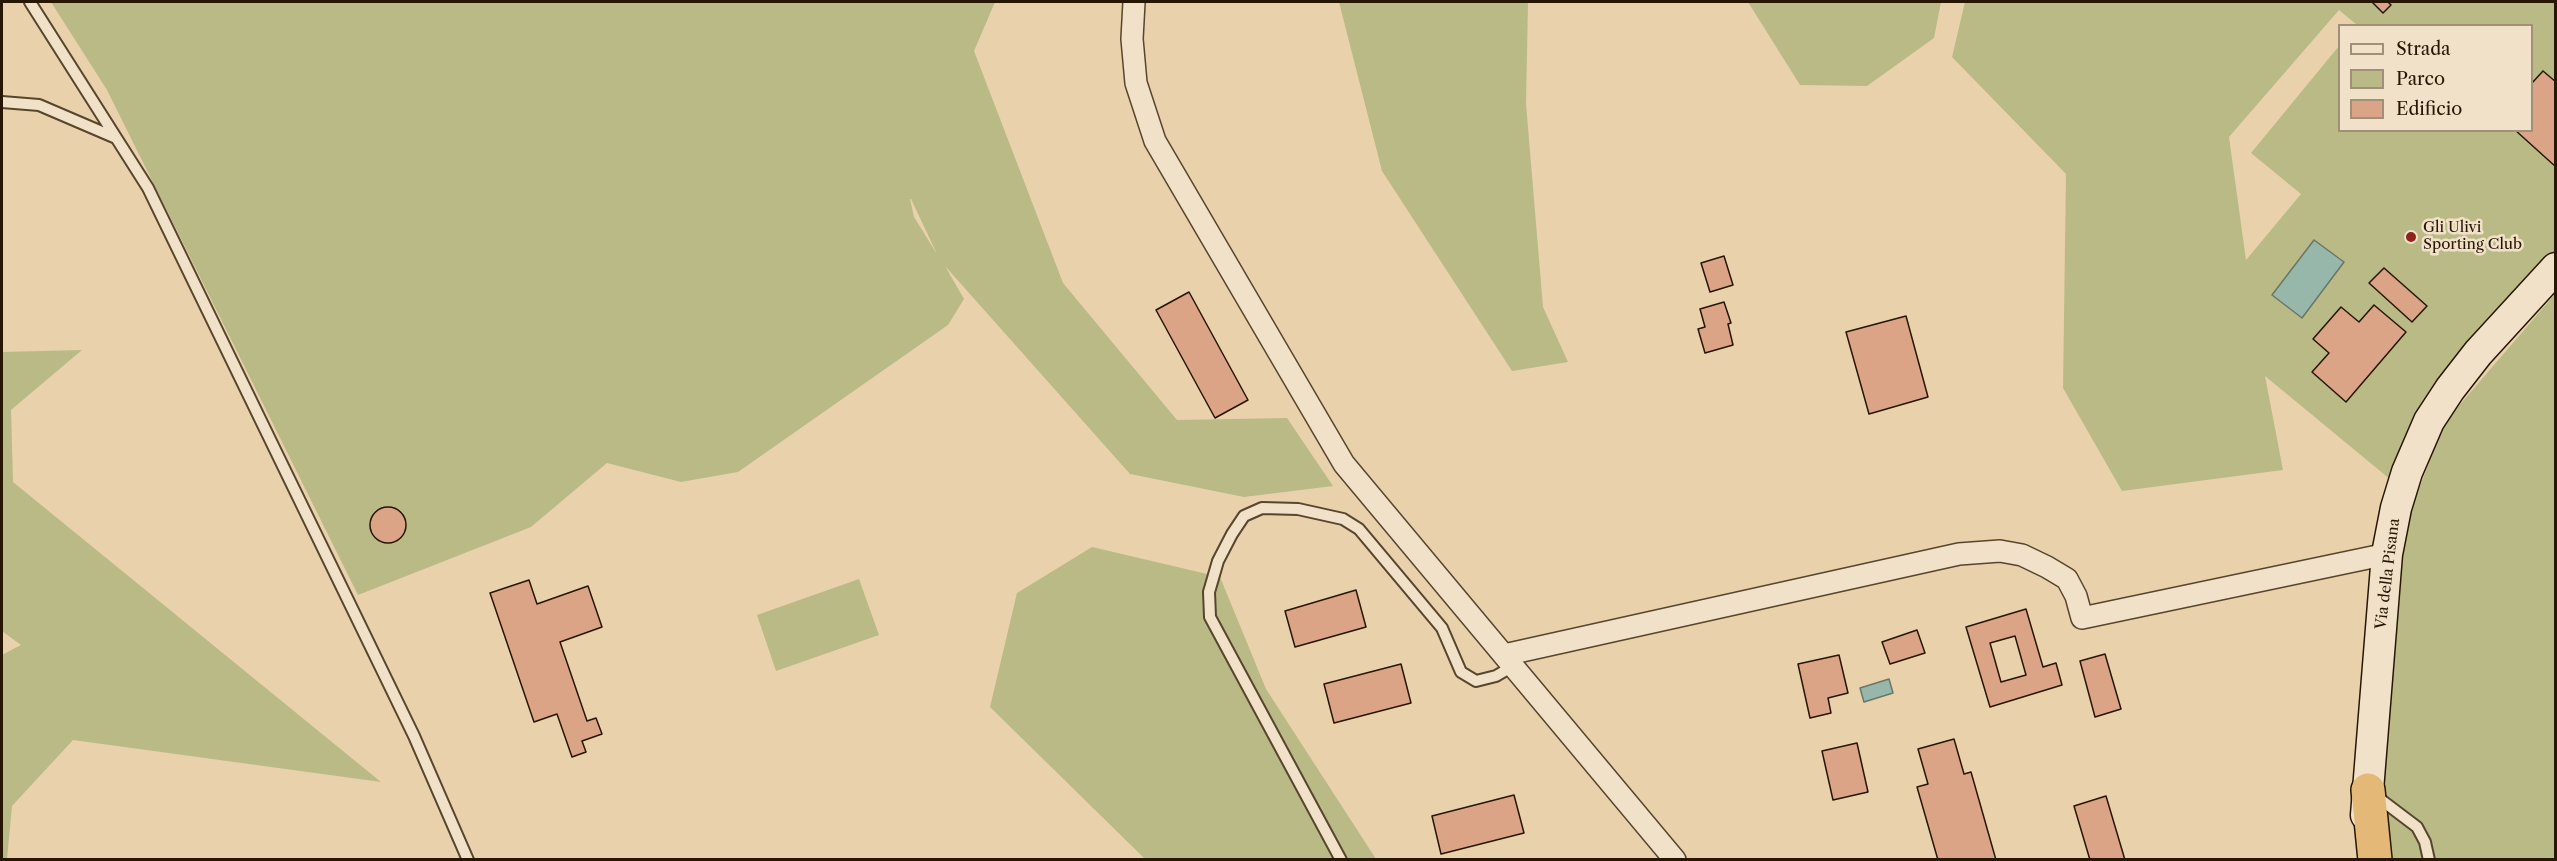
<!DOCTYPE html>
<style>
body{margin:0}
#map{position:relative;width:2557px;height:861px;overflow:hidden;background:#e9d1ac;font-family:"Libre Caslon Text",serif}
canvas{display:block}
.frame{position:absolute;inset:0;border:3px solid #261602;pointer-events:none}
.legend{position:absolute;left:2338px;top:24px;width:195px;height:108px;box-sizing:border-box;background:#f1e1c9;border:2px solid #a09079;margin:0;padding:8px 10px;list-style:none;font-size:18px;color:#261602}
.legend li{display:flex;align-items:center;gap:12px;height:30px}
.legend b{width:30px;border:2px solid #a09079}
</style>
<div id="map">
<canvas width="2557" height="861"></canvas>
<div class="frame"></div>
<ul class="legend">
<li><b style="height:8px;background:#f1e1c9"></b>Strada</li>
<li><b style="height:16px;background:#baba87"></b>Parco</li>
<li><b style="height:16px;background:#dca487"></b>Edificio</li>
</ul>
</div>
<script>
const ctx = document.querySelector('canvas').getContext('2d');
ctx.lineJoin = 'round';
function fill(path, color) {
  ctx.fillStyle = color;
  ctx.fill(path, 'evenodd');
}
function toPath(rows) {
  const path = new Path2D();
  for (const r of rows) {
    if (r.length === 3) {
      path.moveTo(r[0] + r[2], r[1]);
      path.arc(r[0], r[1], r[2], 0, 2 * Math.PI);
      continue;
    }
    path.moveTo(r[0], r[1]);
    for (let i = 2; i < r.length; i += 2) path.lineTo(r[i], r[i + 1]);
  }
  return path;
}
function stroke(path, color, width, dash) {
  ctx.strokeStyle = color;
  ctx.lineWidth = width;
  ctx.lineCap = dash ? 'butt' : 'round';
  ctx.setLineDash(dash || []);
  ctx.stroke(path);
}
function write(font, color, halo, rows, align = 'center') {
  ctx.font = font + ' "Libre Caslon Text",serif';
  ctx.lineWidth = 5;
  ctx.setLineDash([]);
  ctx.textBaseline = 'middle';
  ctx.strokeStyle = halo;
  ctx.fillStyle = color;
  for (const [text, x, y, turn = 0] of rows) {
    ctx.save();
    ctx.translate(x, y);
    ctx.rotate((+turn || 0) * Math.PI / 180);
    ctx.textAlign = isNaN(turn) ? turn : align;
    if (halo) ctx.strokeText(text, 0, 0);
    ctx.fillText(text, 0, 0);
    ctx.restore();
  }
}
fill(toPath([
 [51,2,995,2,974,51,1063,283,1177,420,1287,418,1333,486,1244,497,1130,474,945,266,964,299,948,325,738,472,681,482,607,463,531,527,358,595,107,90],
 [910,199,911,199,937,254,914,217],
 [1339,2,1528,2,1526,104,1543,307,1568,362,1512,371,1382,171],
 [1748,2,1941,2,1934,38,1867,86,1800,85],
 [1965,2,2555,2,2555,280,2391,480,2265,376,2283,470,2122,491,2063,388,2066,174,1952,57],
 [2339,10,2357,25,2532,26,2532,130,2340,130,2339,46,2251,153,2301,194,2246,260,2229,137],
 [2555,294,2555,859,2389,860,2382,804,2406,523,2444,423],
 [82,350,11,410,13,482,381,782,73,740,12,806,7,859,2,859,2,655,21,645,2,631,2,352],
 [1092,547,1220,577,1266,689,1376,859,1145,859,990,707,1017,593],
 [859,579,879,635,776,671,757,615]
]), '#baba87');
const water = toPath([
 [2314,240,2344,262,2302,318,2272,295,2314,240],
 [1889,679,1893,693,1864,702,1860,688,1889,679]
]);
fill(water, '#97b7aa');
stroke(water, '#6a7767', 1.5);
const building = toPath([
 [2372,2,2388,2,2391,5,2383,13,2372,2],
 [2543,71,2556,82,2556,167,2515,130,2532,130,2532,83,2543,71],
 [1724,256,1733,285,1710,292,1701,263,1724,256],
 [2384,268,2427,306,2412,322,2369,283,2384,268],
 [1189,292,1248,400,1215,418,1156,310,1189,292],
 [1724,302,1731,323,1728,324,1733,345,1705,353,1698,329,1705,327,1700,309,1724,302],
 [2374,305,2406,332,2346,402,2312,372,2329,353,2313,339,2341,307,2359,322,2374,305],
 [1906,316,1928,397,1869,414,1846,332,1906,316],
 [388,525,18],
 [529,580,537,604,588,586,602,627,560,642,587,721,596,718,602,734,582,741,586,752,572,757,557,714,534,722,490,593,529,580],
 [1356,590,1366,627,1295,647,1285,611,1356,590],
 [2026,609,2043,667,2056,663,2062,685,1990,707,1966,627,2026,609],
 [2015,636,2026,675,2001,682,1990,643,2015,636],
 [1917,630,1925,653,1890,664,1882,642,1917,630],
 [2105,654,2121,709,2095,717,2080,661,2105,654],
 [1839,655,1848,693,1828,698,1831,713,1810,718,1798,664,1839,655],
 [1401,664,1411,703,1334,723,1324,684,1401,664],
 [1954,739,1964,774,1971,772,1996,860,1938,860,1917,787,1928,784,1918,749,1954,739],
 [1857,743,1868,792,1833,800,1822,751,1857,743],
 [1514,795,1524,833,1441,854,1432,816,1514,795],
 [2106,796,2125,860,2090,860,2074,806,2106,796]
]);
fill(building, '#dca487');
stroke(building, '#261602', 1.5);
const lane = toPath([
 [30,2,148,188,414,736,468,860],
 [2,102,39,105,116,138],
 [2376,796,2417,827,2425,842,2429,860],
 [1341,860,1210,617,1209,592,1218,561,1232,534,1244,516,1262,508,1298,509,1343,519,1359,529,1442,628,1461,672,1476,681,1496,676,1513,666]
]);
const street = toPath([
 [1134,2,1132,39,1136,83,1155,141,1344,464,1675,860],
 [1504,655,1959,554,2000,551,2022,555,2047,567,2067,579,2076,596,2082,618,2387,554]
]);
const secondary = toPath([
 [2366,815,2387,554,2396,508,2407,472,2429,421,2450,389,2478,353,2556,268]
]);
const highway = toPath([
 [2368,790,2375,860]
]);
stroke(lane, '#57452c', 14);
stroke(street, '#57452c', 24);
stroke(secondary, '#261602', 33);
stroke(highway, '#261602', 36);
stroke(lane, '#f1e1c9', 10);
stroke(street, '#f1e1c9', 21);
stroke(secondary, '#f1e1c9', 30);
stroke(highway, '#e4b876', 33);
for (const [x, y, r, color] of [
 [2411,237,6,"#8f2418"]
]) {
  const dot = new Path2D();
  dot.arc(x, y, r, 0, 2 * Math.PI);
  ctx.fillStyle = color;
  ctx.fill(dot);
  stroke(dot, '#f1e1c9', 2);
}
write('15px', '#261602', '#f1e1c9', [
 ["Gli Ulivi",2423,228],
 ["Sporting Club",2423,245]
], 'left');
write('15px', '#261602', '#f1e1c9', [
 ["Via della Pisana",2388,574,-83]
]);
</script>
